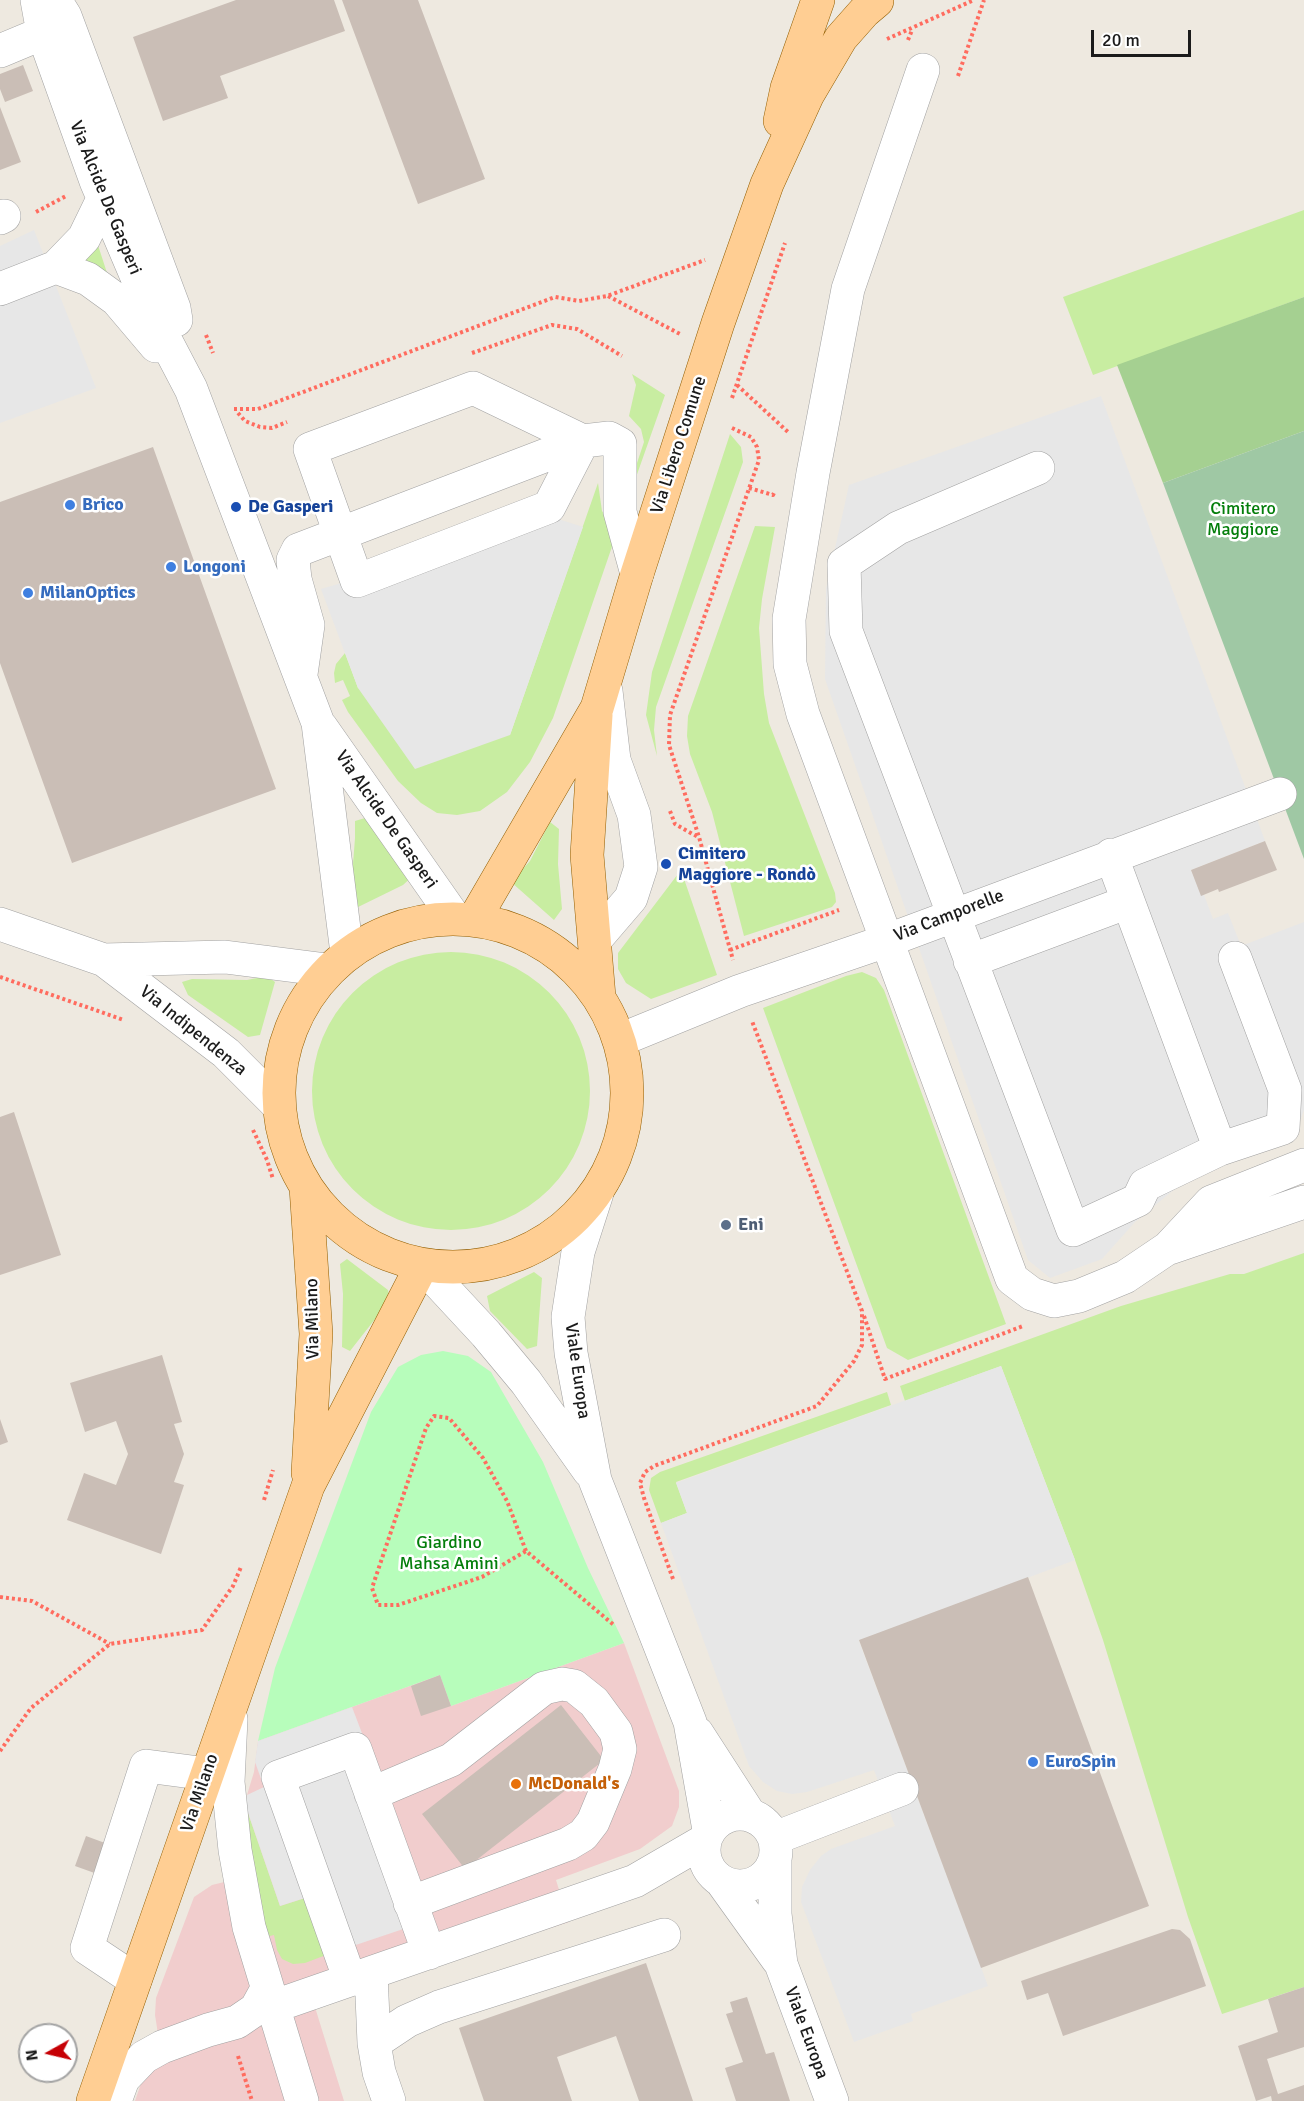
<!DOCTYPE html>
<meta charset="utf-8">
<style>
body{margin:0}
#map{position:relative;width:1304px;height:2101px;overflow:hidden;background:#eee9e0;font-family:Signika,sans-serif}
canvas{display:block}
.north{position:absolute;left:18px;top:2023px;width:60px;height:60px;box-sizing:border-box;background:#fff;border:2px solid #a4a4a4;border-radius:50%;rotate:262deg;font-size:16px;font-weight:700;line-height:24px;text-align:center;color:#1b1b1b}
.north::after{content:'';display:block;margin:auto;width:21px;height:27px;background:#c60005;clip-path:polygon(50% 0,100% 100%,50% 72%,0 100%)}
.scale{position:absolute;left:1091px;top:30px;width:100px;height:27px;box-sizing:border-box;border:3px solid #1b1b1b;border-top:0;padding-left:8px;font-size:18px;line-height:21px;white-space:nowrap;color:#1b1b1b;-webkit-text-stroke:4px #fff;paint-order:stroke}
</style>
<div id="map">
<canvas width="1304" height="2101"></canvas>
<div class="north">N</div>
<div class="scale">20 m</div>
</div>
<script>
const ctx = document.querySelector('canvas').getContext('2d');
ctx.lineJoin = 'round';
function fill(path, color) {
  ctx.fillStyle = color;
  ctx.fill(path, 'evenodd');
}
function toPath(rows) {
  const path = new Path2D();
  for (const r of rows) {
    if (r.length === 3) {
      path.moveTo(r[0] + r[2], r[1]);
      path.arc(r[0], r[1], r[2], 0, 2 * Math.PI);
      continue;
    }
    path.moveTo(r[0], r[1]);
    for (let i = 2; i < r.length; i += 2) path.lineTo(r[i], r[i + 1]);
  }
  return path;
}
function stroke(path, color, width, dash) {
  ctx.strokeStyle = color;
  ctx.lineWidth = width;
  ctx.lineCap = dash ? 'butt' : 'round';
  ctx.setLineDash(dash || []);
  ctx.stroke(path);
}
function write(font, color, halo, rows, align = 'center') {
  ctx.font = font + ' Signika,sans-serif';
  ctx.lineWidth = 5;
  ctx.setLineDash([]);
  ctx.textBaseline = 'middle';
  ctx.strokeStyle = halo;
  ctx.fillStyle = color;
  for (const [text, x, y, turn = 0] of rows) {
    ctx.save();
    ctx.translate(x, y);
    ctx.rotate((+turn || 0) * Math.PI / 180);
    ctx.textAlign = isNaN(turn) ? turn : align;
    if (halo) ctx.strokeText(text, 0, 0);
    ctx.fillText(text, 0, 0);
    ctx.restore();
  }
}
fill(toPath([
 [624,1643,679,1791,679,1807,672,1826,640,1849,556,1880,569,1922,314,2004,344,2101,135,2101,158,2034,155,2015,156,1998,194,1897,212,1885,253,1875,247,1795,254,1772,258,1741,440,1675,451,1706]
]), '#f1cdcd');
fill(toPath([
 [1304,210,1304,297,1093,375,1063,297],
 [96,239,108,276,69,258],
 [632,374,665,395,634,483,631,481,644,442,641,429,629,416,636,385],
 [730,434,741,447,743,462,656,707,654,730,657,756,646,715,652,672],
 [598,483,602,511,616,532,615,538,553,718,530,762,507,792,480,811,457,815,437,813,421,803,398,781,348,712,342,700,350,696,343,680,335,683,334,673,336,664,345,653,358,688,510,735],
 [755,526,775,527,762,599,759,628,764,694,769,723,835,893,836,902,832,907,744,936,712,812,690,754,687,736,688,716],
 [365,818,414,875,403,885,354,909,351,890,355,838,355,821],
 [550,822,559,829,558,864,562,909,554,920,511,882,530,861],
 [681,870,717,975,651,999,626,983,618,969,618,953],
 [451,1091,139],
 [862,972,876,978,884,990,1006,1324,908,1360,887,1348,763,1008,846,976],
 [267,976,275,982,260,1035,248,1037,188,995,182,982,192,979,247,980],
 [1304,1253,1304,1987,1222,2014,1188,1917,1103,1640,1075,1560,1001,1366,905,1401,900,1386,1121,1306,1230,1274,1244,1274],
 [347,1259,388,1290,390,1300,350,1351,342,1347,343,1294,340,1264],
 [534,1272,542,1278,537,1346,527,1349,490,1311,487,1296],
 [887,1392,891,1405,676,1482,687,1513,661,1523,649,1490,651,1478,660,1472],
 [247,1810,280,1906,305,1898,326,1955,305,1963,293,1964,282,1959,277,1950,274,1935,266,1937,253,1875]
]), '#c8eda1');
fill(toPath([
 [1304,297,1304,431,1163,483,1117,365]
]), '#a5d091');
fill(toPath([
 [1304,431,1304,859,1163,483]
]), '#9fc8a4');
fill(toPath([
 [443,1351,468,1356,491,1372,543,1462,588,1568,624,1643,451,1706,440,1675,258,1741,275,1668,371,1412,398,1367,421,1355]
]), '#b7fdbb');
fill(toPath([
 [34,230,96,388,0,423,0,246],
 [1101,396,1265,841,1191,870,1201,895,1204,895,1213,919,1228,913,1241,946,1304,922,1304,1110,1295,1134,1188,1178,1135,1222,1102,1259,1050,1278,1028,1260,825,679,826,589,849,485],
 [558,519,583,527,510,735,415,769,358,688,321,589],
 [1001,1366,1075,1560,859,1641,988,1986,911,2014,913,2021,854,2042,801,1902,802,1887,810,1870,821,1856,831,1849,895,1826,874,1770,807,1792,792,1794,777,1791,763,1782,749,1766,661,1523,687,1513,676,1483],
 [352,1707,433,1919,326,1955,305,1898,280,1906,247,1810,247,1795,264,1787,255,1762,258,1741]
]), '#e7e7e7');
fill(toPath([
 [236,0,334,0,345,31,220,76,228,98,163,121,133,37],
 [342,0,418,0,485,179,418,204],
 [23,65,33,91,5,102,0,89,0,74],
 [0,107,21,162,0,170],
 [153,447,276,789,72,863,0,663,0,502],
 [1265,841,1277,870,1219,892,1218,889,1201,896,1191,870],
 [14,1112,61,1255,0,1275,0,1117],
 [162,1355,182,1422,174,1424,184,1454,174,1482,184,1485,161,1554,67,1520,84,1473,116,1485,128,1454,116,1421,85,1432,70,1383],
 [0,1419,8,1442,0,1445],
 [1028,1577,1149,1906,981,1968,859,1640],
 [440,1675,451,1706,421,1716,411,1686],
 [561,1705,604,1760,465,1869,422,1814],
 [86,1836,124,1850,114,1880,75,1866],
 [1172,1929,1180,1930,1190,1939,1206,1986,1063,2036,1048,1993,1027,2000,1021,1981],
 [646,1963,693,2101,639,2101,616,2036,557,2057,572,2101,484,2101,459,2028],
 [1304,1987,1304,2047,1267,2059,1278,2094,1304,2085,1304,2101,1272,2101,1271,2096,1256,2101,1238,2046,1278,2032,1268,1999],
 [747,1997,766,2054,774,2052,790,2101,736,2101,725,2068,743,2062,726,2014,733,2012,730,2002]
]), '#cabeb6');
const minor = toPath([
 [37,0,43,33,96,181,157,324,191,389,318,723,347,953],
 [55,0,65,16,174,308,176,320],
 [0,51,43,33],
 [923,70,848,289,813,473,789,619,790,664,803,714,1012,1279,1032,1294,1054,1301,1079,1296,1125,1277,1168,1248,1211,1202,1304,1165],
 [0,218,4,216],
 [56,267,88,279,117,300,156,346],
 [0,289,56,267,84,238,103,199],
 [473,388,583,441,549,507,357,581,310,449,473,388],
 [1038,468,898,528,844,564,846,631,1073,1230,1138,1200,1145,1185,1220,1149,1283,1128,1285,1090,1235,958],
 [301,674,308,625,295,579,293,560,298,550,583,441,609,438,620,444,620,512,637,574],
 [321,727,454,917],
 [1111,855,1220,1149],
 [0,924,104,960,226,1053,279,1106],
 [595,940,631,898,641,867,634,815,614,760,606,691],
 [104,960,225,957,327,970],
 [970,961,1128,902],
 [620,1040,740,991,886,941,1280,794],
 [597,1193,578,1252,568,1317,571,1353,595,1480,690,1722,709,1830],
 [1170,1248,1304,1202],
 [422,1265,486,1334,526,1382,589,1471],
 [231,1719,228,1782,235,1850,249,1927,302,2101],
 [697,1733,750,1815],
 [371,1794,451,1760,544,1688,562,1684,574,1686,594,1702,616,1732,620,1749,615,1769,593,1822,583,1835,568,1844,410,1903],
 [740,1850,36],
 [775,1838,902,1789],
 [775,1861,775,1914,781,1964,832,2101],
 [722,1882,778,1960],
 [371,1973,374,2043],
 [135,1980,87,1948,146,1766,207,1774],
 [350,1980,278,1777,355,1749,429,1953],
 [272,2007,635,1881,704,1841],
 [115,2101,123,2079,144,2057,162,2047,208,2030,237,2022,256,2009,267,1989],
 [389,2101,379,2072,374,2043,407,2021,439,2007,664,1935]
]);
const major = toPath([
 [780,121,787,88,818,0],
 [596,715,587,855,599,997],
 [475,918,597,708,637,574,718,323,767,184,808,94,841,38,864,12,877,1],
 [453,1093,174],
 [306,1187,316,1334,308,1473],
 [93,2101,308,1486,422,1265]
]);
stroke(minor, '#a2a2a2', 34);
stroke(major, '#925e00', 34);
stroke(toPath([
 [887,39,974,0],
 [908,40,912,30],
 [958,76,984,0],
 [36,212,66,196],
 [608,296,680,334],
 [206,335,213,353],
 [472,353,552,325,577,329,622,356],
 [737,385,788,432],
 [732,398,785,243],
 [234,409,258,409,555,297,579,301,607,296,705,260],
 [238,413,245,421,260,427,272,428,287,422],
 [732,428,751,437,757,447,759,460,670,715,669,745,699,837,733,960],
 [749,488,773,495,775,491],
 [670,811,675,824,698,837],
 [730,950,839,910],
 [0,977,124,1020],
 [253,1130,267,1160,273,1179],
 [864,1316,885,1379,1023,1326],
 [264,1500,273,1470],
 [526,1551,507,1501,483,1458,449,1418,434,1416,426,1428,372,1588,378,1605,398,1605,482,1577,526,1551,615,1626],
 [673,1579,644,1498,640,1483,645,1472,654,1466,817,1406,854,1361,862,1345,862,1311,752,1021],
 [0,1597,32,1601,110,1644],
 [0,1751,31,1708,110,1644,202,1630,233,1586,241,1567],
 [238,2056,252,2101]
]), '#ff6c5f', 4, [3, 3]);
stroke(minor, '#fff', 33);
stroke(major, '#ffce93', 33);
for (const [x, y, r, color] of [
 [70,505,6,"#3f7fe0"],
 [236,507,6,"#1a4fb4"],
 [171,567,6,"#3f7fe0"],
 [28,593,6,"#3f7fe0"],
 [666,864,6,"#1a4fb4"],
 [726,1225,6,"#5c6f8a"],
 [1033,1762,6,"#3f7fe0"],
 [516,1784,6,"#e8710a"]
]) {
  const dot = new Path2D();
  dot.arc(x, y, r, 0, 2 * Math.PI);
  ctx.fillStyle = color;
  ctx.fill(dot);
  stroke(dot, '#fff', 2);
}
write('18px', '#1b1b1b', '#fff', [
 ["Via Alcide De Gasperi",105,198,68],
 ["Via Libero Comune",679,445,-72],
 ["Via Alcide De Gasperi",386,820,55],
 ["Via Camporelle",949,916,-21],
 ["Via Indipendenza",193,1031,39],
 ["Via Milano",313,1319,-91],
 ["Viale Europa",577,1371,82],
 ["Via Milano",200,1793,-71],
 ["Viale Europa",806,2033,70]
]);
write('bold 18px', '#366cbe', '#fff', [
 ["Brico",82,505],
 ["Longoni",183,567],
 ["MilanOptics",40,593],
 ["EuroSpin",1045,1762]
], 'left');
write('bold 18px', '#164399', '#fff', [
 ["De Gasperi",248,507],
 ["Cimitero",678,854],
 ["Maggiore - Rondò",678,875]
], 'left');
write('18px', '#047e0b', '#fff', [
 ["Cimitero",1243,509],
 ["Maggiore",1243,530],
 ["Giardino",449,1543],
 ["Mahsa Amini",449,1564]
]);
write('bold 18px', '#4e5e75', '#fff', [
 ["Eni",738,1225]
], 'left');
write('bold 18px', '#c56008', '#fff', [
 ["McDonald's",528,1784]
], 'left');
</script>
